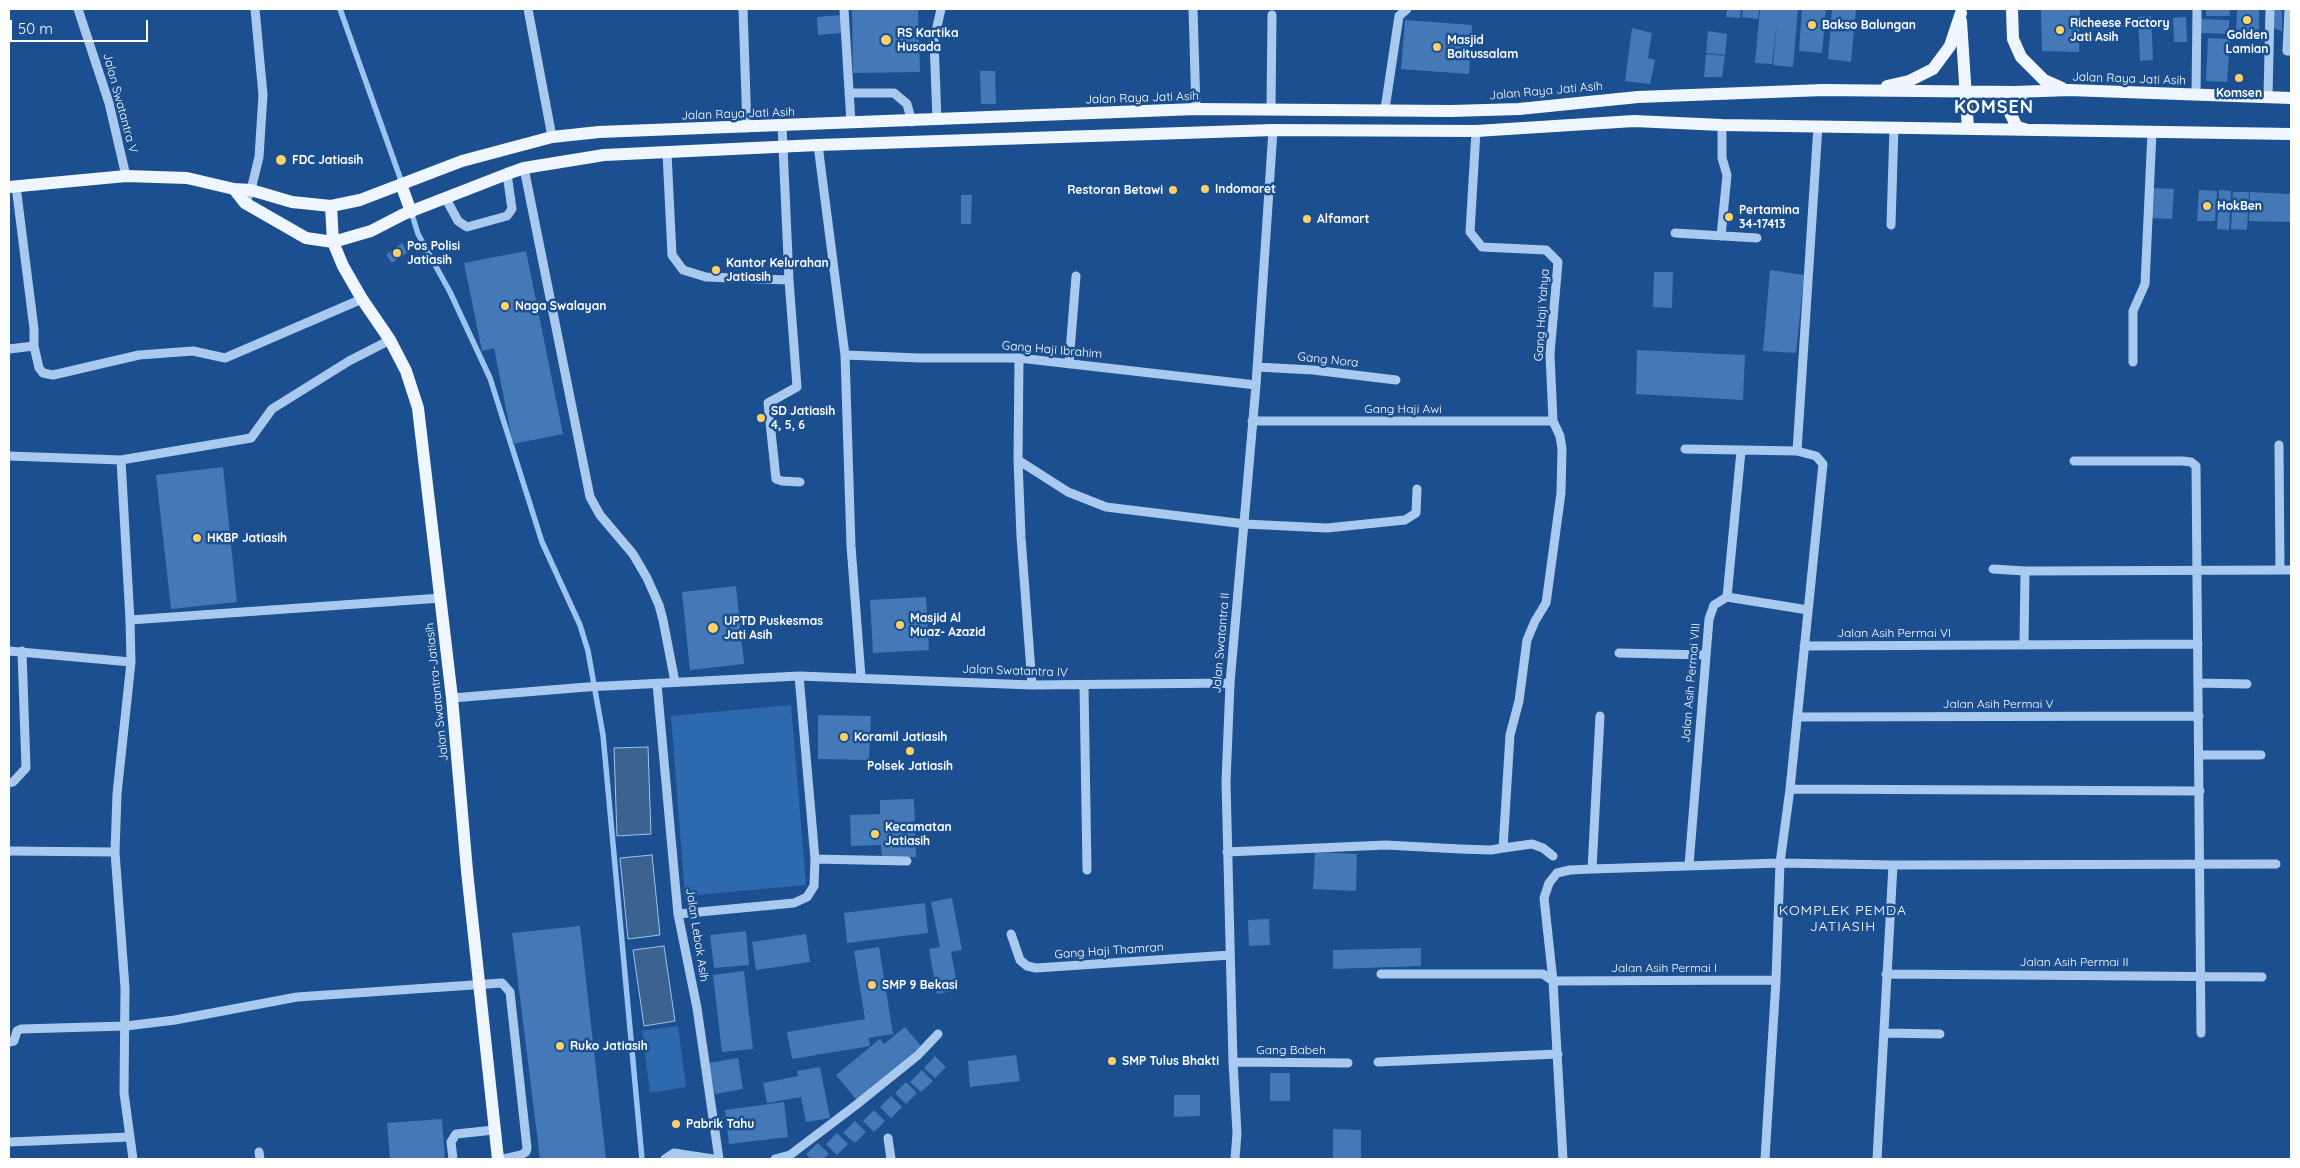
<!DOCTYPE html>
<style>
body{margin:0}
#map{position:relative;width:2300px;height:1168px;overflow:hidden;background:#1b4f8f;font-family:Quicksand,sans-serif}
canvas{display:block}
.frame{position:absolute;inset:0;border:10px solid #fff;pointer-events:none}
.scale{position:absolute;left:10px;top:20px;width:138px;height:22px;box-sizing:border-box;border:2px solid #fff;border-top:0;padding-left:6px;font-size:15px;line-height:18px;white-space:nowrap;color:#fff;-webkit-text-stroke:4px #1b4f8f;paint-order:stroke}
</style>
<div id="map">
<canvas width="2300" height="1168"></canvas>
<div class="frame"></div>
<div class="scale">50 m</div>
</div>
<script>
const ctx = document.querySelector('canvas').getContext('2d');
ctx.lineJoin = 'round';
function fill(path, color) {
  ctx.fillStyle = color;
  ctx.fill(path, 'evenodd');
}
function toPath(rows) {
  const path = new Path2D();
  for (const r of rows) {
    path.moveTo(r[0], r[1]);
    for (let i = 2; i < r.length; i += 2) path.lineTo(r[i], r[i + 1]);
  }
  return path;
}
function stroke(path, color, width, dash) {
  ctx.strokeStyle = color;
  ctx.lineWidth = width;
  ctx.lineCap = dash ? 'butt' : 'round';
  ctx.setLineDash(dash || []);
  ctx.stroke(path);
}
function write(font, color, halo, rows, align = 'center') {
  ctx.font = font + ' Quicksand,sans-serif';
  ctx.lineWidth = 5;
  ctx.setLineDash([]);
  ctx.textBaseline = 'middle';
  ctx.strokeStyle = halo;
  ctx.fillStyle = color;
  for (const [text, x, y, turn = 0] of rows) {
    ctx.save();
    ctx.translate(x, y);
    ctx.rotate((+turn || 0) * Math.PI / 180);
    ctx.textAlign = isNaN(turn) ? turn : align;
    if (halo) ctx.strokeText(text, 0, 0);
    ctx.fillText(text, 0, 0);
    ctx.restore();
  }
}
fill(toPath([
 [791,705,806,885,685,896,671,716],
 [678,1026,686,1087,650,1093,642,1031]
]), '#2e69ad');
const water = toPath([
 [648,747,651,834,617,836,614,748,648,747],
 [652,855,660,935,628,939,620,858,652,855],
 [664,946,675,1021,644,1026,633,950,664,946]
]);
fill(water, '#3c6290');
stroke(water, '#9cc4f0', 1);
stroke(toPath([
 [340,9,402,183],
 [411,211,418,234,450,292,490,378,542,542,580,625,588,651,603,735,642,1159]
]), '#9cc4f0', 5.5);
fill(toPath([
 [852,9,918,9,920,72,853,73],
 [1727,9,1741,9,1740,18,1726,17],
 [1743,9,1759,9,1758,19,1742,17],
 [1760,9,1798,9,1793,67,1773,65,1777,24,1772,64,1755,63],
 [1802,9,1826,9,1822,53,1799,51],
 [1832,9,1856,10,1851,62,1828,59],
 [2041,9,2080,9,2079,52,2042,51],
 [2206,9,2230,9,2230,16,2206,16],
 [2237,9,2259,9,2259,39,2236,40],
 [2272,9,2282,9,2282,31,2272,28],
 [841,15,843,33,818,35,817,17],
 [2151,16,2153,60,2140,61,2138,17],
 [2186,17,2187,42,2174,42,2173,18],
 [2201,19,2229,20,2229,34,2201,33],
 [1405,20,1472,25,1469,74,1401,69],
 [1632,28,1652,33,1648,58,1655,60,1650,84,1625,81],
 [1708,31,1727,34,1725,55,1706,53],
 [2208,38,2230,39,2227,82,2206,81],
 [1706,54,1725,56,1722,77,1704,77],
 [980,71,995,71,996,104,981,104],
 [2152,188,2174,189,2172,219,2151,218],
 [2199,190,2217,191,2215,221,2197,221],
 [2219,190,2231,191,2229,230,2217,229],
 [2233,192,2249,192,2247,230,2231,229],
 [2250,192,2291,194,2291,222,2249,221],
 [961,195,972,195,971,224,961,224],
 [402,243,408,252,392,263,386,255],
 [526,251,563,434,513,444,494,348,482,351,464,263],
 [1770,270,1804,275,1796,353,1763,351],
 [1654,272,1673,272,1672,308,1653,307],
 [1637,350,1745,355,1743,400,1636,394],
 [223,467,237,602,171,609,156,475],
 [736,586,744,664,690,670,682,592],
 [926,597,929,650,873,653,870,600],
 [818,715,871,716,869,760,818,759],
 [914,799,916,857,882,858,881,845,851,846,850,815,880,814,880,800],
 [1315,852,1357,854,1356,891,1313,889],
 [952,898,962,950,951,952,958,990,937,994,929,949,940,947,931,902],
 [925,903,928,933,847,943,844,913],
 [1269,919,1270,945,1249,946,1248,920],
 [580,926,606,1159,540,1159,512,933],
 [746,931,749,965,714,968,710,935],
 [806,934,810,962,756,970,752,942],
 [879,947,893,1034,869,1038,870,1046,792,1059,787,1032,865,1019,854,951],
 [1421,948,1421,966,1333,969,1333,950],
 [744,971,753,1049,722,1052,713,975],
 [905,1027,921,1046,856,1099,836,1075,880,1039,884,1044],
 [1016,1055,1020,1081,970,1087,968,1061],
 [935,1056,946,1067,935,1078,924,1068],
 [738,1058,743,1089,715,1094,709,1063],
 [820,1067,830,1118,806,1122,801,1097,767,1103,763,1083,798,1076,797,1071],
 [922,1070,933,1081,921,1092,910,1082],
 [1270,1073,1290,1073,1290,1101,1270,1101],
 [906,1082,917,1093,906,1104,895,1093],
 [1174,1095,1200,1095,1200,1116,1174,1117],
 [891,1096,902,1107,891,1118,880,1107],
 [784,1102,788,1137,729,1144,725,1110],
 [874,1110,885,1121,874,1132,863,1121],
 [442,1119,445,1159,390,1159,387,1123],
 [855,1121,866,1132,855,1143,843,1133],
 [1333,1129,1361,1130,1361,1159,1333,1159],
 [837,1133,848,1144,837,1155,826,1144],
 [818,1143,829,1154,823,1159,811,1159,806,1154]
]), '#4478b7');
stroke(toPath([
 [78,9,109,103,126,176],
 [528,9,552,137],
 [743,9,747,128],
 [844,9,851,123],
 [1193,9,1196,109],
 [2289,9,2287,51,2291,51],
 [849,93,894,93,907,104,912,122],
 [2196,95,2197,9],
 [2268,97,2270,9],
 [1271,108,1272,15],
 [1385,109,1399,16,1407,9],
 [937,120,934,40,941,9],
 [782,125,789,280,797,387,768,403,776,479,782,481,800,482],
 [1476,131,1470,232,1482,247,1546,250,1558,262,1550,354,1553,421],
 [818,145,845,355,851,546,861,677],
 [667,153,672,255,683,270,706,277,789,280],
 [524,168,590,497,600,515,633,554,647,578,659,605,663,620,675,682],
 [445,197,458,221,467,227,507,216,512,209,507,174],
 [245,203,251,190,259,157,263,95,255,9],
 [1891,225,1894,127],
 [1675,233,1757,238],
 [1721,236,1727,175,1722,158,1722,125],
 [34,346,39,368,43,373,53,375,139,355,193,351,225,358,362,299],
 [9,349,34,346,34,329,16,186],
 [845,355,920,358,1019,358,1256,385],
 [1019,358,1018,460,1021,537,1032,685],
 [2133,362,2133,311,2145,284,2152,132],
 [1069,364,1076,276],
 [1257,367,1313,370,1396,380],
 [1252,421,1553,421],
 [2279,445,2280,570],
 [1685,449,1797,451,1816,456,1823,464,1790,789,1780,863,1776,980,1765,1159],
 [1797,451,1818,126],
 [9,456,121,460],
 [1018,460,1068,492,1106,507,1245,524,1327,528,1405,520,1416,513,1417,489],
 [2074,461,2182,461,2191,462,2196,466,2201,1033],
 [1993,569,2025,571,2291,570],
 [1727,597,1808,610],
 [130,620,121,460,251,438,272,409,349,361,390,340],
 [2024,645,2025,571],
 [1804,646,2198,644],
 [9,651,131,662],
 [1619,653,1705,655],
 [2199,683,2247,684],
 [657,684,678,914,697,1008,719,1159],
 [1084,686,1087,870],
 [452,698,587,687,799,676,1032,685,1230,683],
 [1797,717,2199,716],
 [2199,755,2261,755],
 [9,783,13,782,26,768,22,651],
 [1790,789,2200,791],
 [1503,848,1532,844,1543,848,1553,856],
 [9,851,115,852],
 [1227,852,1386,845,1460,849,1491,850,1503,848,1510,735,1519,701,1527,640,1535,621,1546,603,1547,596,1561,493,1562,449,1560,436,1553,421],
 [815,859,907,861],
 [1689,865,1709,619,1714,605,1727,597,1741,451],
 [1592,869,1600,716],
 [678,914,794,903,807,897,814,886,815,859,799,676],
 [1011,934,1020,960,1027,966,1036,968,1230,955],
 [1381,974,1543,974,1553,981,1776,980],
 [1886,974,2262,977],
 [1885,1033,1940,1034],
 [9,1042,14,1041,17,1031,21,1029,126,1026,175,1020,297,997,502,983,510,992,527,1148,526,1152,521,1155,504,1159],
 [1233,1062,1348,1063],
 [1378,1062,1558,1054],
 [888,1138,891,1159],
 [9,1142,130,1137],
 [259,1152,260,1159],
 [133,1159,124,1093,125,988,115,852,117,794,131,662,130,620,441,598],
 [453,1159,451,1142,456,1134,494,1130],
 [665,1159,674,1153,713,1159],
 [775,1159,790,1155,856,1105,918,1055,938,1034],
 [1235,1159,1237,1133,1233,1062,1226,782,1230,683,1256,385,1273,130],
 [1563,1159,1553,981,1544,898,1549,883,1557,873,1570,870,1592,869,1780,863,1893,865,2276,864],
 [1877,1159,1893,865]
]), '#a9c9ee', 9);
stroke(toPath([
 [2012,9,2013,39,2021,57,2044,80,2062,88],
 [1961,21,1968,129],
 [1887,86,1909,81,1933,69,1950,46,1961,13],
 [2024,92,2011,107,2010,113,2017,127,2025,129],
 [401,184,411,212],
 [9,187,126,176,187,178,234,189,251,190,292,202,331,206,360,200,462,161,552,137,599,132,1196,109,1451,111,1519,109,1638,97,1823,90,2015,92,2069,90,2291,98],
 [234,189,245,203,306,238,333,242,371,231,404,214,507,174,524,168,604,155,818,145,1273,130,1476,131,1634,121,1722,125,2291,134],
 [331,206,333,242,343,266,362,299,390,340,406,371,418,408,452,698,467,871,498,1159]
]), '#f0f6ff', 12);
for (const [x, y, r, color] of [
 [2247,20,5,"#ffd166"],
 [1812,25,5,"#ffd166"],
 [2060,30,5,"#ffd166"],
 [886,40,6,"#ffd166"],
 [1437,47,5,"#ffd166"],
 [2239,78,5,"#ffd166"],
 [281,160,6,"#ffd166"],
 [1205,189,5,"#ffd166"],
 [1173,190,5,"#ffd166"],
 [2207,206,5,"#ffd166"],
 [1729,217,5,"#ffd166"],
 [1307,219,5,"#ffd166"],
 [397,253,5,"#ffd166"],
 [716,270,5,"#ffd166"],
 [505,306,5,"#ffd166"],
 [761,418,5,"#ffd166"],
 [197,538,5,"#ffd166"],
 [900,625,5,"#ffd166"],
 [713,628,6,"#ffd166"],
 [844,737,5,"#ffd166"],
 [910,751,5,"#ffd166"],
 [875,834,5,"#ffd166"],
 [872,985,5,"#ffd166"],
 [560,1046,5,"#ffd166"],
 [1112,1061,5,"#ffd166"],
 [676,1124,5,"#ffd166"]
]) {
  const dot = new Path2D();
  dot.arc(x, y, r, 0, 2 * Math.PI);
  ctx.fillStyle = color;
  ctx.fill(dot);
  stroke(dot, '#1b4f8f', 2);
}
write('bold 12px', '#fff', '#1b4f8f', [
 ["Richeese Factory",2070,23],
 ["Jati Asih",2070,37],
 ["Bakso Balungan",1822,25],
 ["RS Kartika",897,33],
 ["Husada",897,47],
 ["Golden",2247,35,"center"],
 ["Lamian",2247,49,"center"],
 ["Masjid",1447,40],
 ["Baitussalam",1447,54],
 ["Komsen",2239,93,"center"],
 ["FDC Jatiasih",292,160],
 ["Indomaret",1215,189],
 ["Restoran Betawi",1163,190,"right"],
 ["HokBen",2217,206],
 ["Pertamina",1739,210],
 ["34-17413",1739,224],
 ["Alfamart",1317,219],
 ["Pos Polisi",407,246],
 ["Jatiasih",407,260],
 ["Kantor Kelurahan",726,263],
 ["Jatiasih",726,277],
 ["Naga Swalayan",515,306],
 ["SD Jatiasih",771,411],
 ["4, 5, 6",771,425],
 ["HKBP Jatiasih",207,538],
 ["Masjid Al",910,618],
 ["Muaz- Azazid",910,632],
 ["UPTD Puskesmas",724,621],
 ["Jati Asih",724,635],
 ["Koramil Jatiasih",854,737],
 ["Polsek Jatiasih",910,766,"center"],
 ["Kecamatan",885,827],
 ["Jatiasih",885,841],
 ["SMP 9 Bekasi",882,985],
 ["Ruko Jatiasih",570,1046],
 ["SMP Tulus Bhakti",1122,1061],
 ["Pabrik Tahu",686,1124]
], 'left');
write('12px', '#fff', '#1b4f8f', [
 ["Jalan Raya Jati Asih",2129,79,2],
 ["Jalan Raya Jati Asih",1546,91,-5],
 ["Jalan Raya Jati Asih",1142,98,-2],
 ["Jalan Swatantra V",120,103,75],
 ["Jalan Raya Jati Asih",738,114,-2],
 ["Gang Haji Yahya",1542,315,-86],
 ["Gang Haji Ibrahim",1052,350,5],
 ["Gang Nora",1328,360,6],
 ["Gang Haji Awi",1403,409],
 ["Jalan Asih Permai VI",1894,633],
 ["Jalan Swatantra II",1221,643,-85],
 ["Jalan Swatantra IV",1015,671,2],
 ["Jalan Asih Permai VIII",1691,683,-85],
 ["Jalan Swatantra-Jatiasih",437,692,-96],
 ["Jalan Asih Permai V",1998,704],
 ["Jalan Lebak Asih",697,935,81],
 ["Gang Haji Thamran",1109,951,-4],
 ["Jalan Asih Permai II",2074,962],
 ["Jalan Asih Permai I",1664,968],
 ["Gang Babeh",1291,1050]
]);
ctx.letterSpacing = '1px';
write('14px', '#fff', '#1b4f8f', [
 ["KOMPLEK PEMDA",1843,911],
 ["JATIASIH",1843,927]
]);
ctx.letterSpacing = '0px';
ctx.letterSpacing = '1px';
write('bold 18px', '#fff', '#1b4f8f', [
 ["KOMSEN",1994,108]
]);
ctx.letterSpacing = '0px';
</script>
